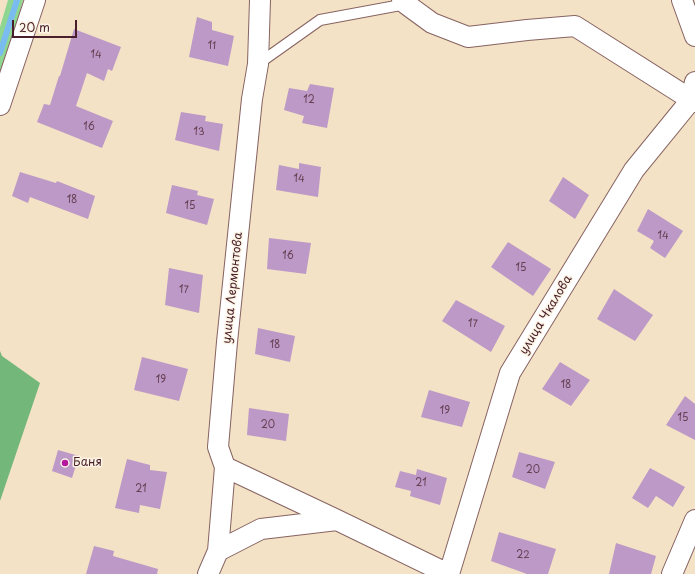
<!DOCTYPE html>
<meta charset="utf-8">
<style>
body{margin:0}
#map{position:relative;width:695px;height:574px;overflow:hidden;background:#f4e2c6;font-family:"Playpen Sans",sans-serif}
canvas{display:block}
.scale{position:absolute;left:12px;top:20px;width:65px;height:18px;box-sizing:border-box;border:2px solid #4a1f2b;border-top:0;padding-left:5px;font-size:12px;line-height:14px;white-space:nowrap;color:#4a1f2b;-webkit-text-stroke:3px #fcf5e5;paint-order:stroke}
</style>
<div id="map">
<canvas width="695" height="574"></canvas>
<div class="scale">20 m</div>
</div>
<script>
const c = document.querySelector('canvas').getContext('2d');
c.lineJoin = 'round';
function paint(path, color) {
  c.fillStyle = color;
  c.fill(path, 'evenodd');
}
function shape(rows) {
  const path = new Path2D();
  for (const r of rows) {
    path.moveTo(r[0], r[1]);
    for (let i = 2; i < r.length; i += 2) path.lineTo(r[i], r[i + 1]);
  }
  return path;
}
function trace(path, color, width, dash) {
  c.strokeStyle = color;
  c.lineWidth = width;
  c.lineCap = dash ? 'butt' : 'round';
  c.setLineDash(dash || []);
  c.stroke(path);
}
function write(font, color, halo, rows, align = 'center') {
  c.font = font + ' "Playpen Sans",sans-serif';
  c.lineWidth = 3;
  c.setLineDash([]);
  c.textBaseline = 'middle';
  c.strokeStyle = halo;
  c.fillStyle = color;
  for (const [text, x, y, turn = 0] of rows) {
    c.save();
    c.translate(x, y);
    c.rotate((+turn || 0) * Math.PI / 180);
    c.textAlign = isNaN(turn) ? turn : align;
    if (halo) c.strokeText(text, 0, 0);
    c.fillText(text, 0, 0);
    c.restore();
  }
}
paint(shape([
 [8,0,23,0,0,83,0,27]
]), '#8fd691');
paint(shape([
 [0,351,2,356,40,383,0,501]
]), '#73b77b');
trace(shape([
 [0,53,17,0]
]), '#7bbcf0', 6);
paint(shape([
 [197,17,212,22,212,30,234,36,228,66,189,57],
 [74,29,121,47,112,71,108,69,104,81,87,73,76,106,113,121,102,148,37,122,44,104,50,105,59,76,60,76],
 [310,84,334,88,327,128,302,123,304,116,284,110,289,88,307,91],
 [181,112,206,116,205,121,223,124,219,151,175,140],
 [299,163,321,167,318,197,276,190,279,165,299,169],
 [20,172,56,183,57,181,95,196,88,219,30,197,28,203,12,196],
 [563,177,589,195,575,219,549,201],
 [172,185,198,191,197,195,214,199,207,225,166,213],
 [648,209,683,231,665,258,650,248,654,241,637,231],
 [269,238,311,243,306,274,267,269],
 [508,242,551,269,533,296,491,267],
 [169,268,203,275,199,313,165,305],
 [614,289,653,315,635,341,597,319],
 [456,300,505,326,491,352,442,321],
 [258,328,295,336,290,362,255,354],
 [142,357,188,369,179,401,134,390],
 [560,362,590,380,571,406,542,389],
 [429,390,470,402,462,427,421,417],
 [685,396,695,404,695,440,666,425],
 [249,408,289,414,286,441,247,435],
 [58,450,79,456,72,478,52,471],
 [519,452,555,462,545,489,512,477],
 [127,459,150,465,150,470,167,472,160,509,140,505,139,513,115,508],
 [650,468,685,487,673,507,656,496,648,508,632,498],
 [417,469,447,478,440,505,410,496,411,491,395,487,400,471,416,475],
 [499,532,556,549,548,574,527,574,491,561],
 [616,543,656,556,651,574,609,574],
 [94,546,114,551,113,556,158,569,157,574,86,574]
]), '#bc99c6');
const lane = shape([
 [258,64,320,20,406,4]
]);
const street = shape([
 [402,0,406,4,432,23,468,37,527,30,575,26,695,102],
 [682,0,695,36],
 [0,105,35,0],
 [225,467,337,520,448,574],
 [218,551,261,529,337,520],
 [208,574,218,551,225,467,218,447,227,342,252,99,258,64,260,0],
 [449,574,510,373,634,170,691,100,695,82],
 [672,574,695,520]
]);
trace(lane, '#866361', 12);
trace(street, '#866361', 22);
trace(lane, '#fff', 10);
trace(street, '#fff', 20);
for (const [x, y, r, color] of [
 [65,463,4,"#b5179e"]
]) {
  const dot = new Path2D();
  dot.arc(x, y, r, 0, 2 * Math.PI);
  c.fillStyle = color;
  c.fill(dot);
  trace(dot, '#fcf5e5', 1.5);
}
write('10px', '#663e52', null, [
 ["11",212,46],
 ["14",96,55],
 ["12",309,100],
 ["16",89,127],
 ["13",199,132],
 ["14",299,179],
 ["18",72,200],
 ["15",190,206],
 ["14",663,236],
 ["16",288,256],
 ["15",521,268],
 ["17",184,290],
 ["17",473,324],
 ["18",275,345],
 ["19",161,380],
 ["18",566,385],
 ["19",445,411],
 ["15",683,418],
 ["20",268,425],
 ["20",533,470],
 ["21",421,483],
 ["21",141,489],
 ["22",523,555]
]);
write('12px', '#4a1f2b', '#fcf5e5', [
 ["улица Лермонтова",233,288,-84],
 ["улица Чкалова",546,315,-59]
]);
write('12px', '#4a1f2b', '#fcf5e5', [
 ["Баня",73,463]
], 'left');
</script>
